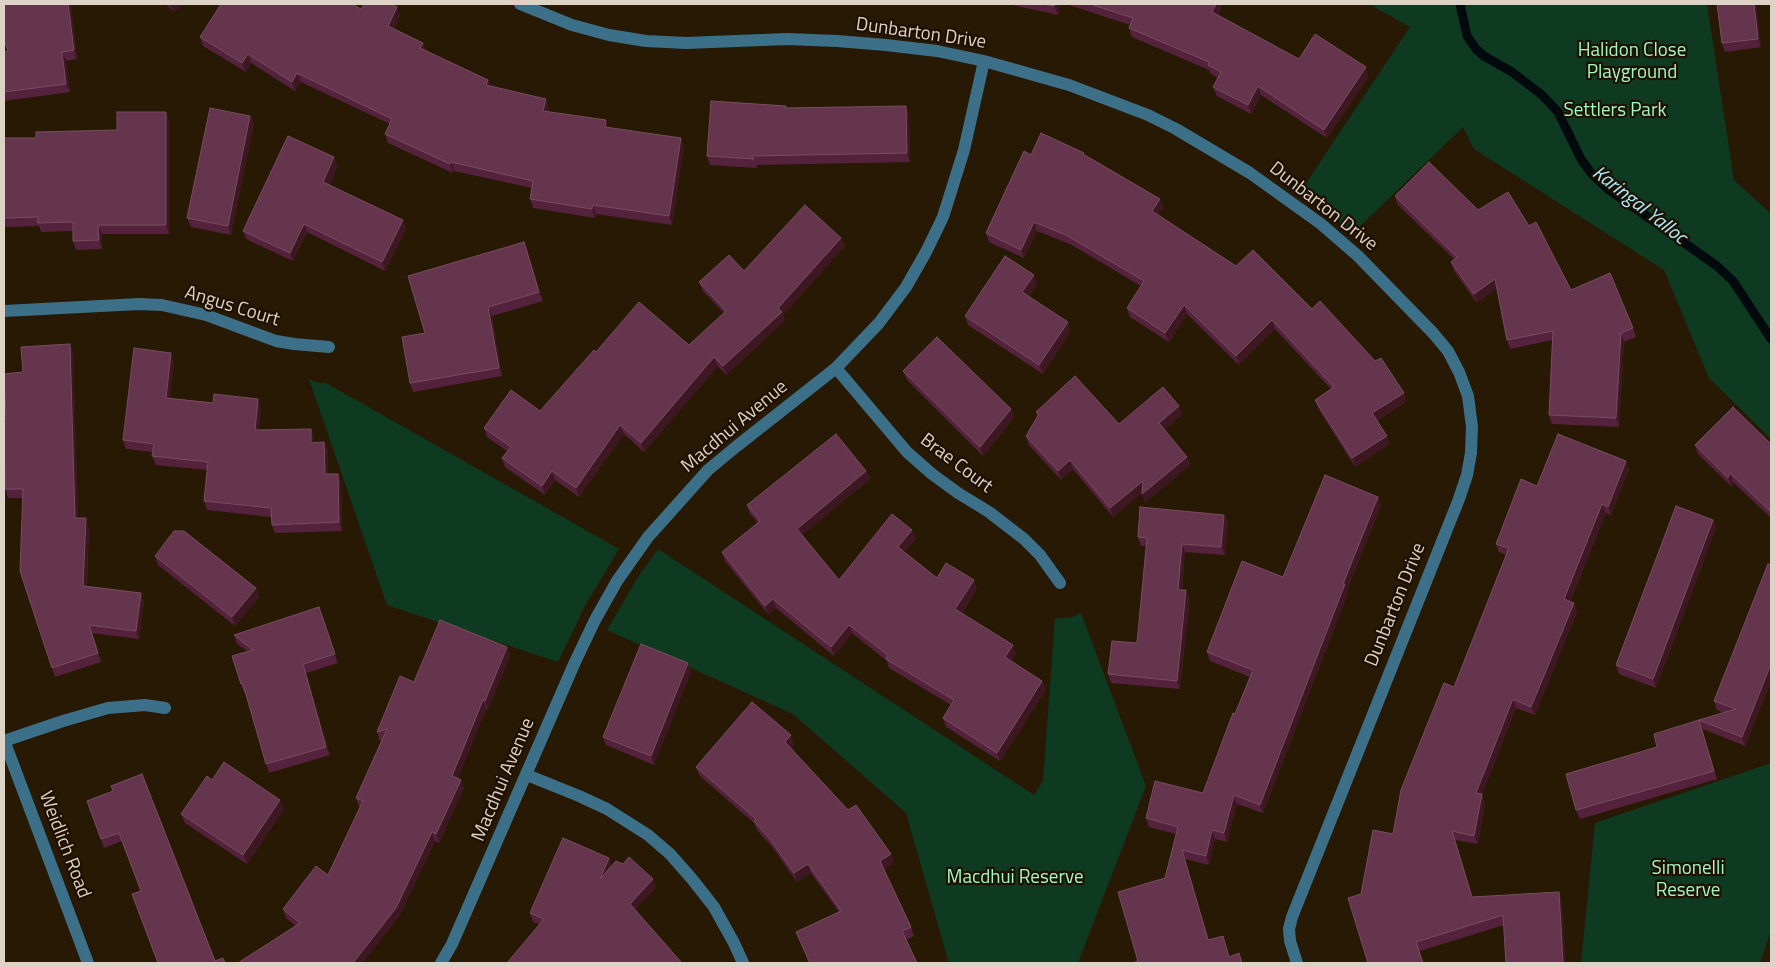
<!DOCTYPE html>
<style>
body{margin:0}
#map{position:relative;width:1775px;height:967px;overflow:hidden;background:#281905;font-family:"Titillium Web",sans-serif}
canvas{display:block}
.frame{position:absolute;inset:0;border:5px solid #ddd2c6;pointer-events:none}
</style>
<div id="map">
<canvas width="1775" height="967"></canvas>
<div class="frame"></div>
</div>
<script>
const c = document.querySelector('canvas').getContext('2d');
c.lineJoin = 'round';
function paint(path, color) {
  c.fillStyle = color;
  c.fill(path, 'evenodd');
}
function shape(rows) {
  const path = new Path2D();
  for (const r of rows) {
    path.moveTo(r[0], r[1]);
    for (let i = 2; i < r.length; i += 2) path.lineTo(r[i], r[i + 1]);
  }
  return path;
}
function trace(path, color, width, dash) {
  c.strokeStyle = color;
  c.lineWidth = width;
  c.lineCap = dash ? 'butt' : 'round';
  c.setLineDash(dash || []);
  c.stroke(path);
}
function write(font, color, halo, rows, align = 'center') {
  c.font = font + ' "Titillium Web",sans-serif';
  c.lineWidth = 4.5;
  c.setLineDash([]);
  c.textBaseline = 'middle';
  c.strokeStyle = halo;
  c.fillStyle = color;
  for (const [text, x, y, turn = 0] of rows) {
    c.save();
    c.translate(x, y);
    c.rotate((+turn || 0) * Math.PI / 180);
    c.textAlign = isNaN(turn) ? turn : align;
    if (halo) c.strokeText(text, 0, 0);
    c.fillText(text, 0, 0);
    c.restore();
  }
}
paint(shape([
 [1369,4,1707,4,1734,180,1771,214,1771,439,1709,378,1664,270,1474,149,1463,127,1353,233,1326,210,1301,191,1410,27],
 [309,379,318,383,326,383,619,549,586,604,558,662,387,605],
 [658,549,1034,795,1043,781,1055,619,1073,617,1081,613,1146,786,1078,963,949,963,906,813,793,714,607,630,640,574],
 [1771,763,1771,930,1760,963,1581,963,1595,823]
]), '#0e3a22');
trace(shape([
 [1460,4,1467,36,1476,49,1484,56,1512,72,1542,95,1558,112,1581,159,1592,174,1608,189,1717,266,1733,281,1771,339]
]), '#020a0d', 9);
trace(shape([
 [520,4,572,25,609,35,646,41,686,43,787,39,837,41,886,45,937,51,984,61,1069,85,1148,115,1176,129,1250,173,1321,224,1358,256,1433,333,1448,351,1459,372,1468,396,1472,427,1471,453,1467,475,1459,499,1292,917,1289,929,1290,941,1297,963],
 [4,311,139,304,162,305,206,315,276,341,294,344,329,347],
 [836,368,907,452,932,474,958,493,989,512,1024,539,1040,555,1060,583],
 [4,740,88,963],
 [4,741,63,721,108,708,145,705,165,708],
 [527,775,579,796,607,809,648,835,670,854,692,879,714,907,734,943,743,963],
 [441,963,452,944,575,662,595,620,617,581,648,537,708,470,737,446,836,368,879,323,906,287,926,252,943,217,964,150,984,61]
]), '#3c7088', 12);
paint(shape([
 [71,4,77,59,66,61,70,92,4,101,4,52,8,51],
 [166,4,183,4,174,12],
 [1008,4,1060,4,1058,15],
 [1066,4,1223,4,1218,15,1299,59,1369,76,1327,138,1261,95,1251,114,1217,96,1213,87,1218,78,1211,74,1209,70,1132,37,1129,28,1130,25],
 [1717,4,1756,4,1761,47,1725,52,1722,43],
 [361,9,400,15,394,29,423,43,426,51,488,80,491,86,549,108,548,111,684,147,672,225,596,214,595,218,533,208,530,199,532,188,454,171,453,173,388,143,385,134,390,124,301,82,295,91,251,63,246,72,203,46,200,37],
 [786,106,787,108,906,106,909,115,910,162,756,165,757,168,710,165,707,156],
 [166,112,169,121,169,234,102,234,102,249,76,250,73,241,73,231,41,232,39,226,4,227,4,138,36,138,117,130],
 [250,116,254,124,231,235,191,227,187,218],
 [1031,155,1085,155,1160,199,1163,208,1158,215,1236,266,1312,309,1407,401,1377,421,1390,444,1355,467,1318,408,1315,400,1331,389,1275,329,1239,365,1187,314,1169,342,1130,317,1127,308,1141,286,1070,244,1037,231,1024,258,989,242,986,233],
 [338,166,329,185,406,229,385,271,307,232,293,261,246,239,243,231],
 [1395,196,1478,210,1529,226,1571,290,1633,328,1636,337,1624,342,1619,427,1552,424,1549,415,1552,340,1510,349,1507,340,1497,288,1477,303,1454,271,1451,262,1454,259,1398,205],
 [841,238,845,246,783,315,785,321,726,375,718,366,644,452,624,434,579,497,555,480,545,495,505,467,502,458,507,451,487,437,484,428,540,411,596,352,689,345,724,313,703,291,699,282,744,271],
 [524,242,543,301,492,316,502,376,413,392,410,383,425,333],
 [1037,284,1029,296,1071,331,1043,374,968,325,965,316],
 [70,344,73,353,78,518,89,527,87,586,141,593,144,602,139,639,92,633,101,662,55,677,52,668,23,498,8,498,5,489,23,372],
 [174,362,170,398,261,408,259,430,311,429,314,437,314,442,324,442,328,451,328,474,338,474,341,483,342,531,275,533,272,525,271,517,207,510,204,501,207,470,156,465,152,456,153,452,126,449,123,440],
 [903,371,1011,409,1014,418,983,456,907,380],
 [1036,412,1119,424,1182,415,1164,430,1187,457,1190,465,1145,503,1142,493,1113,517,1073,469,1061,480,1029,445,1026,436,1037,417],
 [1771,444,1771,518,1733,482,1732,487,1698,454,1695,445],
 [1626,461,1629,470,1611,515,1606,513,1570,602,1574,603,1577,612,1535,715,1516,708,1482,795,1485,803,1478,844,1455,840,1472,897,1562,901,1504,925,1420,951,1361,894,1393,834,1454,687,1506,555,1499,552,1496,544,1537,486],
 [866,471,870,479,802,535,839,580,916,539,904,552,937,578,977,589,962,613,1016,654,1011,661,1042,681,1046,690,1000,761,946,727,943,718,951,705,889,668,887,661,852,633,834,656,776,608,768,614,725,561,722,552,758,523,750,514,747,505],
 [1378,497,1381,506,1347,590,1348,593,1263,813,1237,804,1227,842,1215,839,1209,865,1185,859,1209,940,1223,936,1229,956,1243,963,1138,961,1165,878,1176,834,1149,827,1146,818,1203,793,1250,677,1210,661,1207,652,1283,577],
 [1224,515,1228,523,1225,555,1185,552,1182,590,1190,599,1180,689,1111,683,1108,674,1137,643,1146,546,1141,546,1138,537],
 [1713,520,1716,528,1656,688,1619,674,1616,665],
 [155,556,256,588,259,597,235,626,158,565],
 [1771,565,1771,681,1745,746,1703,729,1699,720,1724,713,1717,710,1714,701],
 [322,616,338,663,306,673,330,755,269,773,246,693,244,693,241,684,247,651,237,644,234,635],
 [507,647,510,656,488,710,486,709,458,778,461,780,464,788,439,843,435,841,399,917,296,926,286,918,283,909,328,875,360,807,359,807,356,798,382,740,380,741,377,732,414,682],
 [691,672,654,765,606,745,603,737],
 [1699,720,1717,779,1580,819,1576,810,1657,747],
 [794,744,791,748,848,810,891,854,894,863,884,870,911,927,914,936,906,940,917,963,809,963,796,932,839,912,811,873,797,882,773,848,757,830,754,823,700,776,696,767],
 [212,780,284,809,247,864,185,823,181,814],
 [113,791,215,961,225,963,158,963,141,891,122,841,104,848,87,801],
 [612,866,653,879,656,887,635,910,539,924,533,922,530,913]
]), '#55223d');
paint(shape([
 [68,4,71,4,77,59,74,50],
 [170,4,183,4,174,12],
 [1055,4,1060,4,1058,15,1054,6],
 [1216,4,1223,4,1215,20,1212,12],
 [1754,4,1756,4,1761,47,1758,39],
 [397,7,400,15,391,35,388,26],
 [423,43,426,52,420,48],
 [62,52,66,61,70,92,66,84],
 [248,54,251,63,246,72,242,63],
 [1366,67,1369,76,1327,138,1324,130],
 [297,73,301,82,295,91,292,82],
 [488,80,492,88,486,85],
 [1258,86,1261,95,1251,114,1248,105],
 [546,99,549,108,546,120,543,111],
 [906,106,909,115,910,162,907,153],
 [166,112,169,121,169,234,166,225],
 [250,116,254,124,231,235,228,226],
 [606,120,609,129,605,127],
 [681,138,684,147,672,225,669,216],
 [334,157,338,166,326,191,323,182],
 [451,162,454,171,453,173,450,164],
 [1160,199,1163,208,1156,220,1152,211],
 [593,205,596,214,595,218,592,209],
 [403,220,406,229,385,271,382,262],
 [1034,222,1037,231,1024,258,1021,250],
 [304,224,307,232,293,261,290,253],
 [98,225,102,234,102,249,99,240],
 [841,238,845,246,783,315,785,321,726,375,723,366,778,308],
 [524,242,528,251,543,301,539,292],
 [1034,275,1037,284,1025,301,1022,292],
 [1495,279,1498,287,1477,303,1474,294],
 [1184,305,1187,314,1169,342,1165,333],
 [488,307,492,316,502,376,499,368],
 [1272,320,1275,329,1239,365,1236,356],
 [1068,322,1071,331,1043,374,1039,365],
 [1621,333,1624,342,1619,427,1616,418],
 [70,344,73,353,78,527,75,518],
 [171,353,174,362,169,406,166,398],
 [714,357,718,366,644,452,641,443],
 [1404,393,1407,401,1375,422,1372,413],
 [258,399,261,408,258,439,255,430],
 [1179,406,1182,415,1162,432,1159,423],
 [1011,409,1014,418,983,456,980,447],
 [620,425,624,434,579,497,576,488],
 [311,429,314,437,314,451,311,443],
 [1387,436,1390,444,1355,467,1352,458],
 [324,442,328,451,328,483,325,474],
 [1187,457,1190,465,1145,503,1142,494],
 [1070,460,1073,469,1061,480,1058,471],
 [1626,461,1629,470,1611,515,1608,507],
 [552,471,555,480,545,495,542,486],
 [866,471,870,479,800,537,797,529],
 [1730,473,1733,482,1732,487,1728,478],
 [338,474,341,483,342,531,339,522],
 [1143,481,1146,490,1113,517,1110,508],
 [1378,497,1381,506,1347,590,1348,593,1263,813,1260,805,1343,584],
 [1602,504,1606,513,1567,608,1564,599],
 [1224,515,1228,523,1225,555,1221,547],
 [86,518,89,527,86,595,83,586],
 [1713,520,1716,528,1656,688,1653,679],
 [912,530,916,539,901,556,898,547],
 [1182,544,1185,552,1181,598,1178,590],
 [974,580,977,589,958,618,955,609],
 [256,588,259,597,235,626,232,617],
 [1186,590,1190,599,1180,689,1177,681],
 [141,593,144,602,139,639,136,631],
 [773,599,776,608,768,614,765,606],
 [1574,603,1577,612,1535,715,1531,707],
 [849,625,852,633,834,656,831,647],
 [1013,645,1016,654,1008,666,1005,657],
 [507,647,510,656,488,710,485,701],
 [688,663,691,672,654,765,651,756],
 [303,664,306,673,330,755,326,747],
 [1771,664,1771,681,1745,746,1742,737],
 [1042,681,1046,690,1000,761,997,753],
 [1513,699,1516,708,1482,795,1485,803,1478,844,1474,836,1476,793],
 [483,700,486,709,455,785,452,776],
 [1699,720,1702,729,1717,779,1714,771],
 [791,735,794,744,789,750,785,742],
 [461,780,464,788,439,843,436,834],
 [1234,795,1237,804,1227,842,1224,833],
 [280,800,284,809,247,864,243,855],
 [1212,830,1215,839,1209,865,1206,856],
 [1452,831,1455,840,1475,906,1472,897],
 [432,832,435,841,399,917,363,963,353,963],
 [1182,850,1185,859,1211,949,1208,940],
 [891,854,894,863,884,870,880,861],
 [609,858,612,867,600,879],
 [808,864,811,873,797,882,794,873],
 [653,879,656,887,633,912,630,904],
 [1559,892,1562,901,1566,963,1563,963]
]), '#3d1721');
const building = shape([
 [4,4,68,4,74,50,62,52,66,84,4,92,4,52,8,51,4,40,4,4],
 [221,4,352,4,361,9,364,4,391,4,397,7,388,26,423,43,420,48,488,80,486,85,546,99,543,111,606,120,605,127,681,138,669,216,593,205,592,209,530,199,533,181,451,162,450,164,385,134,392,119,297,73,292,82,248,54,242,63,200,37,221,4],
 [1043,4,1055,4,1054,6,1043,4],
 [1090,4,1216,4,1212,12,1299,59,1315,34,1366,67,1324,130,1258,86,1248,105,1213,87,1221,72,1208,65,1209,62,1129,28,1133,18,1090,4],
 [1717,4,1754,4,1758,39,1722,43,1717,4],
 [711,101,786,106,785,108,906,106,907,153,751,156,754,159,707,156,711,101],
 [210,108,250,116,228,226,187,218,210,108],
 [117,112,166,112,166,225,98,225,99,240,73,241,73,222,38,223,38,217,4,218,4,138,36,138,36,132,117,130,117,112],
 [1041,133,1084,153,1083,154,1160,199,1152,211,1236,266,1253,250,1312,309,1320,301,1375,361,1381,358,1404,393,1372,413,1387,436,1352,458,1315,400,1334,387,1272,320,1236,356,1184,305,1165,333,1127,308,1144,281,1066,235,1034,222,1021,250,986,233,1024,151,1031,155,1041,133],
 [288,136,334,157,323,182,403,220,382,262,304,224,290,253,243,231,288,136],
 [1429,162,1478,210,1508,192,1529,226,1536,222,1571,290,1610,273,1633,328,1621,333,1616,418,1549,415,1553,331,1507,340,1495,279,1474,294,1451,262,1457,257,1395,196,1429,162],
 [805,205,841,238,778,308,782,312,723,366,714,357,641,443,620,425,576,488,552,471,542,486,502,458,511,447,484,428,511,390,540,411,594,350,596,352,639,302,689,345,726,311,699,282,729,255,744,271,805,205],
 [524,242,539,292,488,307,499,368,410,383,402,337,425,333,408,276,524,242],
 [1005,256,1034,275,1022,292,1068,322,1039,365,965,316,1005,256],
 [937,337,1011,409,980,447,903,371,937,337],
 [70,344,75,518,86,518,83,586,141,593,136,631,89,625,98,653,52,668,20,571,23,489,5,489,4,419,6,419,4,374,23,372,21,347,70,344],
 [134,348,171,353,166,398,213,403,214,394,258,399,255,430,311,429,311,443,324,442,325,474,338,474,339,522,272,525,271,508,204,501,208,462,152,456,154,444,123,440,134,348],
 [1075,376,1119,424,1163,387,1179,406,1159,423,1187,457,1142,494,1143,481,1110,508,1070,460,1058,471,1026,436,1039,414,1036,412,1075,376],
 [1733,407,1771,444,1771,512,1730,473,1728,478,1695,445,1733,407],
 [836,434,866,471,797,529,839,580,892,514,912,530,898,547,937,578,946,563,974,580,955,609,1013,645,1005,657,1042,681,997,753,943,718,954,700,886,659,888,655,849,625,831,647,773,599,765,606,722,552,760,521,747,505,836,434],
 [1558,434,1626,461,1608,507,1602,504,1564,599,1574,603,1531,707,1513,699,1476,793,1482,794,1474,836,1452,831,1472,897,1559,892,1563,963,1506,963,1503,915,1416,942,1423,963,1368,963,1348,898,1361,894,1373,830,1393,834,1401,790,1444,683,1454,687,1509,548,1496,544,1521,479,1537,486,1558,434],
 [1325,475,1378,497,1343,584,1345,584,1323,641,1260,805,1234,795,1224,833,1212,830,1206,856,1182,850,1208,940,1223,936,1229,957,1239,953,1242,963,1132,963,1138,961,1118,892,1165,878,1178,827,1146,818,1155,781,1203,793,1233,713,1235,714,1253,670,1207,652,1242,561,1283,577,1325,475],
 [1676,506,1713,520,1653,679,1616,665,1676,506],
 [1140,507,1224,515,1221,547,1182,544,1178,590,1186,590,1177,681,1108,674,1112,641,1137,643,1147,538,1138,537,1140,507],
 [174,531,184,531,256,588,232,617,155,556,174,531],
 [1768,564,1771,565,1771,664,1742,737,1699,720,1736,709,1714,701,1768,564],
 [319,607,335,654,303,664,326,747,266,764,243,684,241,684,232,656,253,650,234,635,319,607],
 [440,620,507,647,485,701,483,700,452,776,461,780,436,834,432,832,396,908,353,963,238,963,300,923,283,909,316,866,328,875,363,801,356,798,387,729,377,732,400,676,414,682,440,620],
 [641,644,688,663,651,756,603,737,641,644],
 [752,702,791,735,785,742,848,810,856,805,891,854,880,861,911,927,902,931,917,963,810,963,796,932,841,911,808,864,794,873,770,839,754,821,756,819,696,767,752,702],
 [1699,720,1714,771,1576,810,1566,774,1657,747,1654,734,1699,720],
 [224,762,280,800,243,855,181,814,207,776,212,780,224,762],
 [142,774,215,961,223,958,225,963,158,963,132,894,141,891,119,833,101,839,87,801,113,791,111,786,142,774],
 [563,838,609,858,600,879,616,861,623,864,629,857,653,879,630,904,682,963,507,963,544,919,530,913,563,838]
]);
paint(building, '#64354c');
trace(building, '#774e5f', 1);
write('19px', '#ddd2c6', '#1f1000', [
 ["Dunbarton Drive",921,34,8],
 ["Dunbarton Drive",1323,207,38],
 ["Angus Court",232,307,17],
 ["Macdhui Avenue",735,427,-40],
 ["Brae Court",956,464,37],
 ["Dunbarton Drive",1396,605,-68],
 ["Macdhui Avenue",504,780,-67],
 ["Weidlich Road",64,845,69]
]);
write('19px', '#9ef9bf', '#1f1000', [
 ["Halidon Close",1632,51],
 ["Playground",1632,73],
 ["Settlers Park",1615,111],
 ["Simonelli",1688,869],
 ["Reserve",1688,891],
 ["Macdhui Reserve",1015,878]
]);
write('italic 20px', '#a8edfc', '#1f1000', [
 ["Karingal Yalloc",1639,206,38]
]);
</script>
